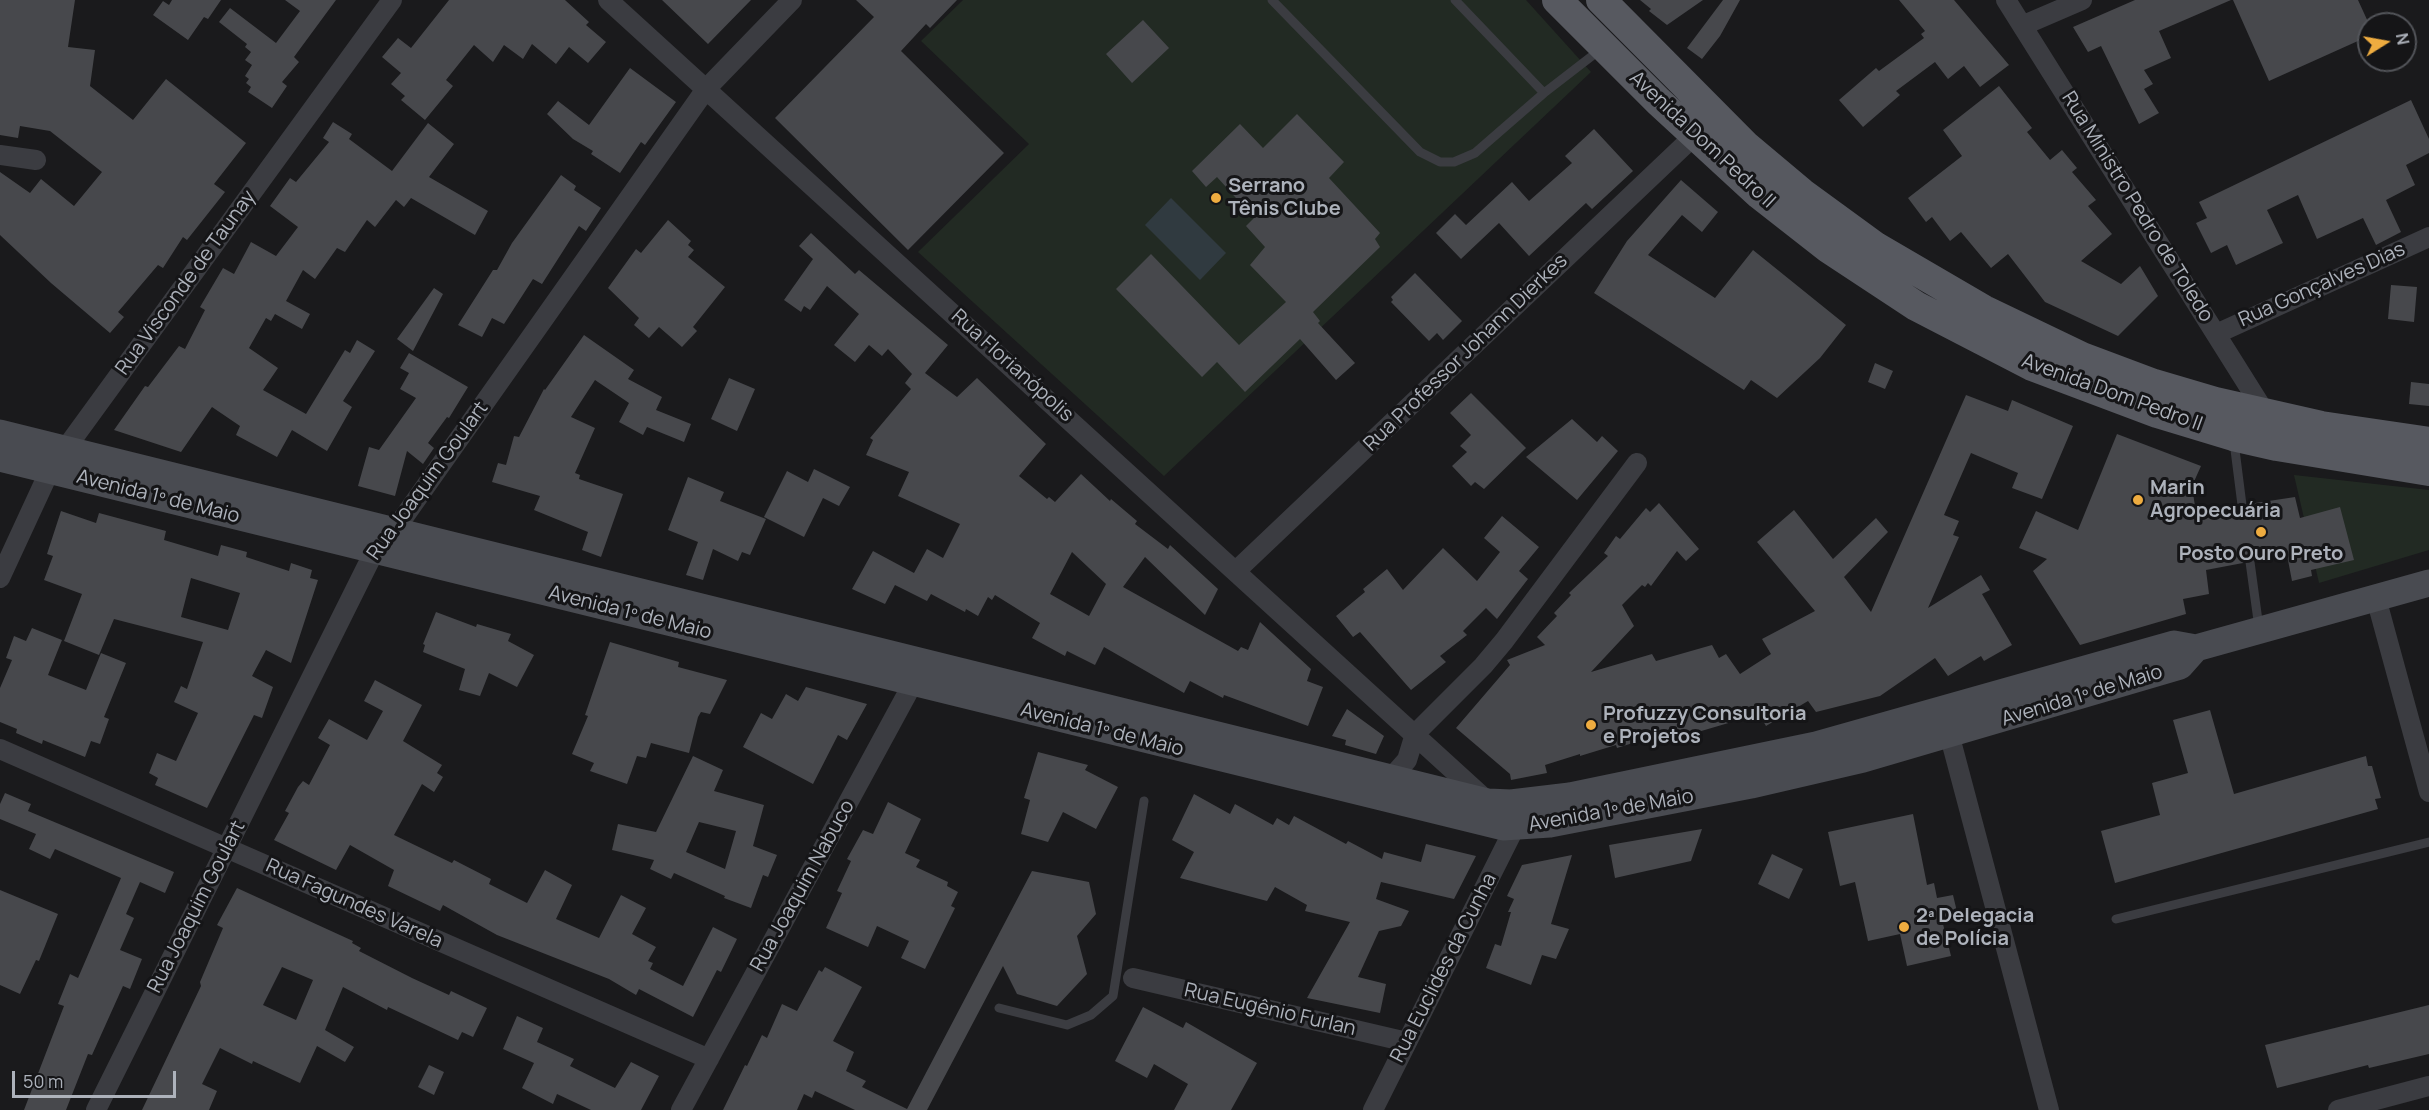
<!DOCTYPE html>
<meta charset="utf-8">
<style>
body{margin:0}
#map{position:relative;width:2429px;height:1110px;overflow:hidden;background:#1a1a1c;font-family:Manrope,sans-serif}
canvas{display:block}
.north{position:absolute;left:2357px;top:12px;width:60px;height:60px;box-sizing:border-box;background:#151517;border:2px solid #525459;border-radius:50%;rotate:79deg;font-size:16px;font-weight:700;line-height:24px;text-align:center;color:#adb2bb}
.north::after{content:'';display:block;margin:auto;width:21px;height:27px;background:#eeac40;clip-path:polygon(50% 0,100% 100%,50% 72%,0 100%)}
.scale{position:absolute;left:12px;top:1071px;width:164px;height:27px;box-sizing:border-box;border:3px solid #adb2bb;border-top:0;padding-left:8px;font-size:18px;line-height:21px;white-space:nowrap;color:#adb2bb;-webkit-text-stroke:4px #151517;paint-order:stroke}
</style>
<div id="map">
<canvas width="2429" height="1110"></canvas>
<div class="north">N</div>
<div class="scale">50 m</div>
</div>
<script>
const c = document.querySelector('canvas').getContext('2d');
c.lineJoin = 'round';
function paint(path, color) {
  c.fillStyle = color;
  c.fill(path, 'evenodd');
}
function shape(rows) {
  const path = new Path2D();
  for (const r of rows) {
    path.moveTo(r[0], r[1]);
    for (let i = 2; i < r.length; i += 2) path.lineTo(r[i], r[i + 1]);
  }
  return path;
}
function trace(path, color, width, dash) {
  c.strokeStyle = color;
  c.lineWidth = width;
  c.lineCap = dash ? 'butt' : 'round';
  c.setLineDash(dash || []);
  c.stroke(path);
}
function write(font, color, halo, rows, align = 'center') {
  c.font = font + ' Manrope,sans-serif';
  c.lineWidth = 6;
  c.setLineDash([]);
  c.textBaseline = 'middle';
  c.strokeStyle = halo;
  c.fillStyle = color;
  for (const [text, x, y, turn = 0] of rows) {
    c.save();
    c.translate(x, y);
    c.rotate((+turn || 0) * Math.PI / 180);
    c.textAlign = isNaN(turn) ? turn : align;
    if (halo) c.strokeText(text, 0, 0);
    c.fillText(text, 0, 0);
    c.restore();
  }
}
paint(shape([
 [963,0,1526,0,1591,72,1164,476,918,252,1029,144,921,41],
 [2294,475,2429,490,2429,550,2319,583]
]), '#222a23');
paint(shape([
 [1171,198,1226,253,1200,280,1145,225]
]), '#303a40');
paint(shape([
 [0,0,75,0,68,47,95,50,90,86,133,120,166,79,246,143,214,184,225,192,187,240,183,237,163,268,158,265,118,312,124,317,110,333,51,283,0,235,0,172,30,193,41,179,74,206,102,172,50,131,20,126,18,138,0,135],
 [172,0,221,0,208,19,204,17,188,40,153,15,163,1,169,5],
 [285,0,336,0,294,57,299,62,282,82,287,86,272,108,248,92,251,87,246,83,249,79,245,76,252,65,245,60,251,52,245,47,247,44,219,22,230,8,276,43,300,11],
 [449,0,565,0,589,22,586,25,606,42,588,63,569,47,556,64,532,44,523,59,504,45,493,62,474,45,446,80,453,86,425,120,401,100,405,96,391,84,401,73,382,57,398,38,411,48],
 [662,0,751,0,708,44],
 [856,0,957,0,930,28,926,24,901,51,1004,153,908,250,775,118,874,17],
 [1640,0,1703,0,1667,25,1649,11,1651,9],
 [1723,0,1740,0,1720,36,1702,59,1687,48],
 [1899,0,1954,0,2009,65,1980,87,1964,66,1948,79,1935,62,1896,91,1900,95,1863,127,1839,100,1876,68,1879,71,1924,38,1921,34,1925,31],
 [2135,0,2231,0,2159,31,2171,58,2144,70,2153,84,2144,89,2159,113,2139,124,2101,46,2088,52,2073,27],
 [2233,0,2358,0,2369,24,2369,36,2269,81],
 [1143,20,1169,48,1132,83,1106,54],
 [630,68,676,102,645,145,641,142,620,173,591,154,593,151,573,139,547,114,558,101,589,125],
 [1999,86,2032,128,2027,132,2050,160,2062,150,2077,168,2072,172,2096,200,2088,206,2112,234,2081,261,2121,284,2140,266,2158,296,2118,336,2045,302,2008,254,1991,268,1961,232,1950,241,1932,217,1926,222,1908,198,1962,156,1943,130],
 [2411,100,2429,139,2429,153,2406,165,2415,185,2386,200,2401,232,2376,245,2363,218,2317,239,2298,195,2267,210,2283,243,2236,265,2227,245,2211,253,2196,223,2207,218,2199,202],
 [1297,114,1344,162,1329,178,1380,233,1375,239,1380,247,1313,312,1320,321,1318,323,1355,363,1336,380,1300,339,1245,392,1217,362,1202,377,1116,289,1151,254,1239,345,1286,302,1250,265,1265,247,1246,226,1254,218,1217,177,1206,187,1192,171,1240,124,1263,148],
 [333,122,352,134,349,139,392,171,428,123,454,144,429,177,488,211,475,235,411,198,404,207,396,200,375,227,367,220,345,252,337,248,315,279,303,270,286,301,310,314,302,329,275,314,271,321,266,318,249,348,278,368,263,390,306,414,345,350,350,353,357,340,375,351,343,401,352,407,327,451,292,430,277,457,236,435,240,426,212,407,181,452,114,430,145,386,148,387,179,346,185,349,205,310,200,307,223,268,234,274,251,242,276,256,298,227,270,206,290,178,296,182,329,142,323,138],
 [1594,129,1633,171,1592,209,1586,203,1529,256,1499,223,1461,259,1436,233,1455,214,1466,225,1512,182,1529,201,1572,163,1565,156],
 [561,175,576,186,574,190,601,208,586,231,579,226,542,284,533,279,504,324,492,318,482,337,458,325,493,270,497,270,512,243],
 [1681,180,1718,212,1702,232,1682,215,1648,255,1715,298,1753,250,1846,325,1820,358,1777,398,1751,380,1744,390,1594,293,1627,241],
 [668,220,691,241,688,245,694,250,688,257,725,287,693,327,697,331,682,347,659,327,649,338,634,325,639,318,608,288,636,249,641,253],
 [811,233,855,274,859,270,948,345,925,373,957,397,977,378,1046,444,1019,476,1047,499,1049,497,1055,502,1081,474,1110,501,1111,499,1137,521,1135,524,1168,549,1170,545,1218,589,1205,615,1145,557,1123,587,1238,651,1241,647,1248,650,1260,622,1311,669,1307,681,1323,687,1308,726,1224,695,1223,698,1190,681,1184,693,1104,647,1095,665,1067,651,1065,656,1032,638,1040,623,995,595,992,600,988,597,978,616,966,609,965,612,931,594,927,601,895,585,885,604,852,589,873,551,914,573,927,549,943,558,960,524,898,496,909,472,866,455,873,440,870,438,911,389,905,383,912,374,888,349,882,356,869,345,855,362,834,345,859,314,827,286,810,310,804,306,801,312,784,300,813,259,799,246],
 [1072,552,1106,584,1089,616,1050,594],
 [1415,273,1462,321,1443,340,1437,333,1429,341,1391,302,1393,300,1391,297],
 [2391,285,2417,287,2414,322,2388,319],
 [434,288,443,294,413,351,397,339],
 [584,335,634,370,628,379,662,397,656,410,691,424,684,442,647,427,643,435,619,422,629,403,595,380,571,417,595,428,575,473,580,475,579,479,623,494,601,557,582,550,588,532,534,510,540,496,492,482,498,463,506,465,514,436,519,437,544,389,545,390],
 [409,353,468,387,449,418,447,417,428,443,434,448,423,464,407,451,395,496,358,486,369,447,379,450,416,398,400,389,409,373,400,368],
 [1875,363,1893,371,1885,389,1868,382],
 [729,378,755,389,737,431,711,419],
 [2411,382,2429,384,2429,406,2409,404],
 [1471,393,1526,448,1484,489,1475,482,1471,486,1452,466,1467,452,1460,446,1471,435,1450,413],
 [1966,395,2008,411,2012,400,2073,426,2042,499,2012,488,2018,473,1971,453,1944,515,1959,521,1953,535,1959,537,1928,608,1981,575,1990,590,1982,594,2012,645,1984,661,1981,656,1948,676,1935,658,1880,696,1816,712,1808,701,1766,726,1759,714,1664,742,1661,734,1617,748,1616,745,1580,756,1580,754,1545,765,1547,773,1511,780,1510,774,1456,728,1510,665,1507,660,1545,645,1537,637,1557,616,1554,613,1571,595,1569,593,1608,556,1604,553,1616,536,1620,539,1646,508,1650,512,1659,503,1699,549,1686,561,1677,551,1651,586,1648,583,1645,587,1642,585,1622,605,1634,626,1591,672,1652,654,1656,661,1712,645,1719,658,1726,654,1740,674,1771,654,1762,639,1815,611,1757,542,1794,510,1833,559,1876,518,1888,532,1844,577,1871,612],
 [1572,419,1597,442,1602,436,1618,451,1577,500,1526,457],
 [2117,434,2201,466,2192,486,2196,513,2235,506,2243,512,2249,504,2295,497,2300,518,2340,507,2354,560,2311,570,2312,576,2292,581,2287,555,2257,560,2249,555,2243,563,2206,570,2209,594,2183,599,2186,614,2080,645,2033,571,2047,559,2019,548,2036,511,2078,530],
 [814,469,850,487,839,506,823,498,804,537,764,517,787,471,808,482],
 [688,477,724,492,720,501,766,519,750,555,742,552,738,561,713,549,703,580,686,575,698,542,668,530],
 [61,511,96,523,99,513,166,531,164,540,218,556,221,545,247,552,246,557,289,571,291,563,312,570,310,578,318,580,291,663,266,650,252,676,273,687,262,718,254,715,207,808,155,785,158,778,149,773,157,753,176,761,198,713,174,702,181,686,187,689,203,642,114,619,99,655,64,641,82,594,44,580,53,556,47,554],
 [191,578,240,593,228,630,181,617],
 [1502,516,1539,547,1519,571,1528,579,1497,619,1486,608,1463,631,1467,635,1440,656,1446,662,1411,690,1360,632,1353,637,1336,616,1365,592,1363,589,1387,569,1403,590,1443,548,1477,581,1500,552,1484,538],
 [436,612,476,627,477,624,511,634,508,641,534,655,517,687,489,673,480,696,459,690,465,669,423,652,425,645,423,644],
 [32,628,62,640,48,675,86,690,101,653,126,663,104,717,109,719,100,744,91,741,85,757,43,740,42,744,16,733,17,729,0,722,0,688,12,660,6,658,14,636,26,641],
 [610,642,679,662,678,667,727,680,710,714,701,712,698,717,689,753,651,743,646,758,637,756,627,784,590,771,594,763,572,754,588,716,585,715],
 [375,680,422,705,403,741,442,765,437,773,443,777,434,792,422,784,394,835,452,863,454,860,491,879,489,884,527,903,545,870,572,885,556,919,599,938,621,895,646,908,632,934,656,947,648,961,653,963,650,969,683,986,713,927,737,939,721,972,717,970,693,1017,639,989,636,995,609,979,497,935,443,905,440,911,388,886,394,870,350,845,336,870,274,840,289,813,285,811,298,787,303,781,309,785,330,745,318,738,329,719,367,740,383,711,364,701],
 [806,687,867,704,847,740,838,735,813,784,743,747,761,713,772,719,786,694,798,701],
 [1347,709,1384,736,1376,754,1345,745,1346,740,1332,736],
 [2210,710,2234,794,2366,756,2368,766,2372,766,2381,798,2375,799,2378,809,2115,883,2101,831,2160,815,2152,783,2188,773,2173,720],
 [1038,752,1088,765,1085,770,1118,787,1096,829,1063,812,1048,842,1021,834,1030,800,1024,798],
 [693,756,723,770,714,791,764,805,753,846,777,855,768,877,763,875,751,908,724,898,725,896,674,873,671,879,650,869,654,860,612,850,618,824,656,832],
 [699,822,736,831,725,869,686,852],
 [5,793,31,804,28,811,174,872,165,893,140,882,126,914,134,918,120,950,142,959,130,989,123,986,92,1055,88,1054,66,1110,24,1110,64,1006,58,1004,70,974,78,978,121,878,55,849,50,859,29,849,36,834,0,819,0,804],
 [1194,794,1230,814,1235,804,1273,825,1277,818,1289,825,1294,816,1346,844,1348,841,1382,859,1384,852,1421,862,1426,844,1476,856,1454,899,1381,882,1376,899,1409,911,1401,926,1379,931,1358,977,1386,984,1380,1013,1307,998,1350,922,1305,911,1307,905,1275,887,1267,901,1180,878,1194,852,1172,840],
 [888,802,921,819,905,853,920,860,916,867,948,882,947,886,958,892,951,906,955,908,925,969,901,958,909,941,877,926,868,947,826,928,842,893,837,891,851,861,847,859,863,830,873,834],
 [1913,814,1927,885,1934,883,1937,898,1953,895,1958,916,1942,920,1951,956,1907,966,1900,934,1868,941,1855,882,1840,886,1828,832],
 [1702,829,1691,861,1615,878,1609,845],
 [1772,854,1803,869,1789,899,1758,884],
 [1572,855,1551,924,1569,929,1556,959,1542,955,1531,985,1486,968,1495,944,1501,946,1511,912,1508,912,1514,899,1507,896,1522,865],
 [1032,871,1089,882,1096,914,1077,936,1087,974,1057,1006,1017,994,1003,966,927,1110,855,1110,815,1091,812,1098,804,1094,797,1110,723,1110,745,1065,747,1066,762,1035,767,1038,782,1004,797,1011,819,970,822,972,825,967,862,987,833,1041,854,1052,846,1071,866,1081,862,1087,907,1109],
 [237,888,353,941,352,943,361,948,359,951,412,978,449,995,451,991,487,1008,473,1037,462,1032,458,1040,388,1007,387,1010,343,987,325,1030,354,1047,345,1062,317,1046,300,1083,253,1061,252,1064,220,1048,202,1084,217,1091,209,1110,142,1110,201,986,200,982,223,928,217,925],
 [282,967,313,980,296,1020,263,1005],
 [0,890,58,914,39,961,36,960,20,994,0,985],
 [2429,1005,2429,1054,2369,1068,2368,1065,2277,1088,2265,1045],
 [1143,1007,1183,1028,1186,1022,1257,1063,1231,1110,1174,1110,1188,1084,1154,1064,1147,1078,1115,1061],
 [517,1016,543,1028,537,1042,574,1059,570,1066,615,1088,631,1062,659,1076,641,1110,591,1110,557,1094,553,1104,522,1088,534,1063,503,1049],
 [429,1065,444,1072,434,1095,418,1087]
]), '#47484c');
trace(shape([
 [1272,0,1420,152,1440,162,1454,162,1475,153,1544,93,1601,49],
 [1455,0,1544,93],
 [2234,442,2242,505],
 [2250,562,2259,628],
 [2116,919,2429,842],
 [999,1008,1067,1025,1091,1015,1113,996,1144,801]
]), '#3b3c41', 9);
trace(shape([
 [608,0,1486,800],
 [2006,0,2266,414],
 [2024,25,2082,0],
 [0,155,36,160],
 [2216,334,2429,237],
 [1237,570,1694,136],
 [0,578,50,470,392,0],
 [2376,598,2429,792],
 [1946,722,2049,1110],
 [1415,734,1483,666,1504,641,1637,463],
 [0,749,709,1059],
 [1391,778,1407,760,1415,734],
 [1133,978,1407,1042],
 [96,1110,375,550,394,531,706,89,792,0],
 [681,1110,919,672],
 [1373,1110,1515,827],
 [2338,1110,2429,1086]
]), '#3b3c41', 20);
trace(shape([
 [0,433,1488,802,1511,803,1570,796,1816,745,2174,644,2196,648,2429,583],
 [0,458,1503,827,1550,824,1751,785,1863,759,2180,666,2196,648]
]), '#494b51', 27);
trace(shape([
 [1557,0,1658,101,1759,194,1828,248,1916,306,2032,366,2157,413,2233,436,2277,446,2429,471],
 [1601,0,1746,146,1802,193,1876,247,1984,310,2082,357,2154,384,2215,402,2321,426,2429,442]
]), '#575960', 30);
for (const [x, y, r, color] of [
 [1216,198,6,"#eeac40"],
 [2138,500,6,"#eeac40"],
 [2261,532,6,"#eeac40"],
 [1591,725,6,"#eeac40"],
 [1904,927,6,"#eeac40"]
]) {
  const dot = new Path2D();
  dot.arc(x, y, r, 0, 2 * Math.PI);
  c.fillStyle = color;
  c.fill(dot);
  trace(dot, '#151517', 2);
}
write('20px', '#adb2bb', '#151517', [
 ["Avenida Dom Pedro II",1702,140,43],
 ["Rua Ministro Pedro de Toledo",2137,207,58],
 ["Rua Visconde de Taunay",186,283,-54],
 ["Rua Gonçalves Dias",2322,285,-24],
 ["Rua Professor Johann Dierkes",1466,353,-44],
 ["Rua Florianópolis",1012,366,42],
 ["Avenida Dom Pedro II",2112,393,20],
 ["Rua Joaquim Goulart",428,481,-54],
 ["Avenida 1º de Maio",158,497,14],
 ["Avenida 1º de Maio",630,613,14],
 ["Avenida 1º de Maio",2082,696,-17],
 ["Avenida 1º de Maio",1102,730,14],
 ["Avenida 1º de Maio",1611,811,-10],
 ["Rua Joaquim Nabuco",803,886,-61],
 ["Rua Fagundes Varela",354,904,24],
 ["Rua Joaquim Goulart",197,907,-63],
 ["Rua Euclides da Cunha",1444,968,-63],
 ["Rua Eugênio Furlan",1270,1010,13]
]);
write('bold 20px', '#adb2bb', '#151517', [
 ["Serrano",1228,186],
 ["Tênis Clube",1228,209],
 ["Marin",2150,488],
 ["Agropecuária",2150,511],
 ["Posto Ouro Preto",2261,554,"center"],
 ["Profuzzy Consultoria",1603,714],
 ["e Projetos",1603,737],
 ["2ª Delegacia",1916,916],
 ["de Polícia",1916,939]
], 'left');
</script>
